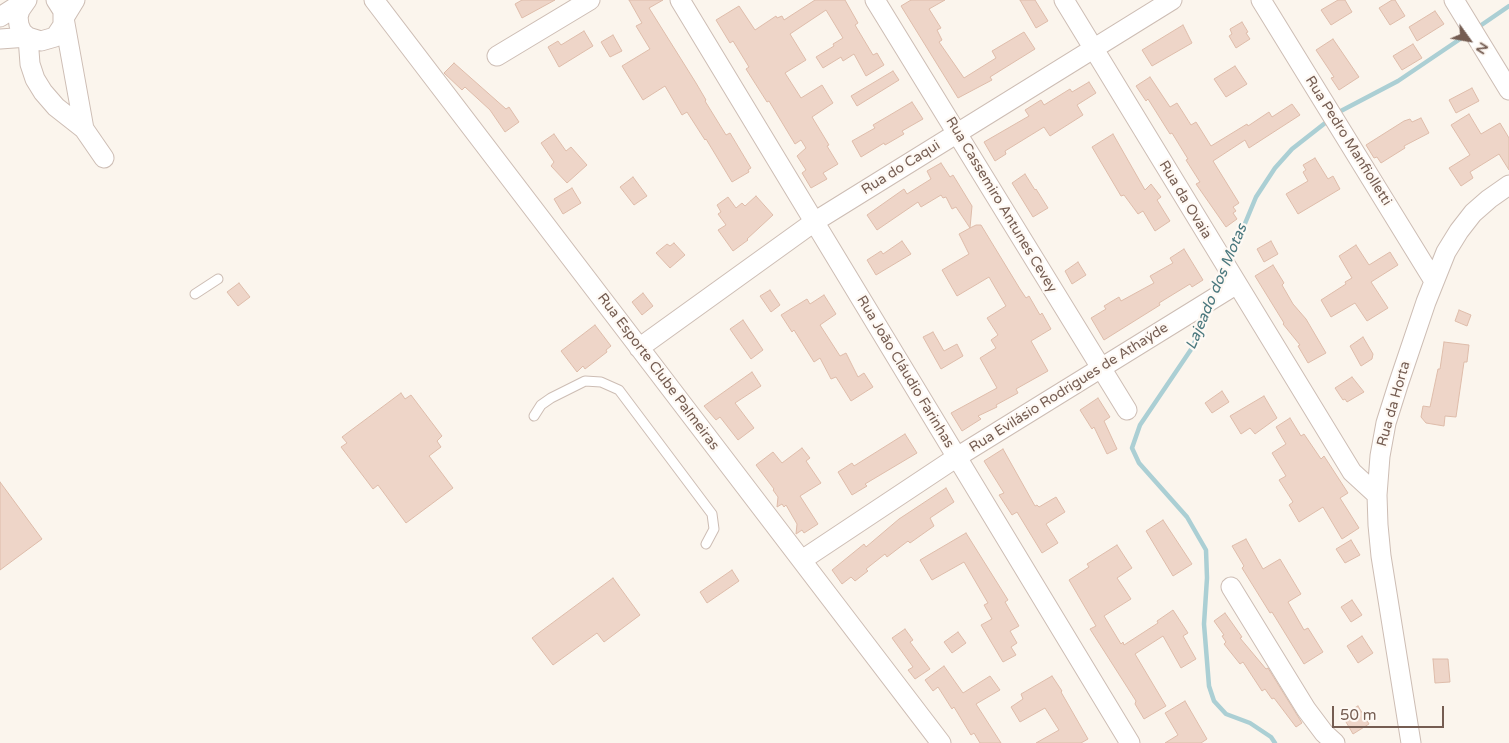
<!DOCTYPE html>
<meta charset="utf-8">
<style>
body{margin:0}
#map{position:relative;width:1509px;height:743px;overflow:hidden;background:#fbf5ed;font-family:"Varela Round",sans-serif}
canvas{display:block}
.north{position:absolute;left:1444px;top:15px;width:50px;height:50px;-webkit-text-stroke:4px #fef9f4;paint-order:stroke;rotate:122deg;font-size:14px;font-weight:700;line-height:20px;text-align:center;color:#755d52}
.north::after{content:'';display:block;margin:auto;width:18px;height:22px;background:#755d52;clip-path:polygon(50% 0,100% 100%,50% 72%,0 100%)}
.scale{position:absolute;left:1332px;top:706px;width:112px;height:22px;box-sizing:border-box;border:2px solid #755d52;border-top:0;padding-left:6px;font-size:15px;line-height:18px;white-space:nowrap;color:#755d52;-webkit-text-stroke:4px #fef9f4;paint-order:stroke}
</style>
<div id="map">
<canvas width="1509" height="743"></canvas>
<div class="north">N</div>
<div class="scale">50 m</div>
</div>
<script>
const c = document.querySelector('canvas').getContext('2d');
c.lineJoin = 'round';
function shape(rows) {
  const path = new Path2D();
  for (const r of rows) {
    path.moveTo(r[0], r[1]);
    for (let i = 2; i < r.length; i += 2) path.lineTo(r[i], r[i + 1]);
  }
  return path;
}
function trace(path, color, width, dash) {
  c.strokeStyle = color;
  c.lineWidth = width;
  c.lineCap = dash ? 'butt' : 'round';
  c.setLineDash(dash || []);
  c.stroke(path);
}
function paint(path, color) {
  c.fillStyle = color;
  c.fill(path, 'evenodd');
}
function write(font, color, halo, rows, align = 'center') {
  c.font = font + ' "Varela Round",sans-serif';
  c.lineWidth = 4.5;
  c.setLineDash([]);
  c.textBaseline = 'middle';
  c.strokeStyle = halo;
  c.fillStyle = color;
  for (const [text, x, y, turn = 0] of rows) {
    c.save();
    c.translate(x, y);
    c.rotate((+turn || 0) * Math.PI / 180);
    c.textAlign = isNaN(turn) ? turn : align;
    if (halo) c.strokeText(text, 0, 0);
    c.fillText(text, 0, 0);
    c.restore();
  }
}
trace(shape([
 [1477,28,1509,6],
 [1337,113,1398,81,1469,33],
 [1229,262,1256,197,1275,168,1292,149,1329,120],
 [1210,308,1192,348,1140,425,1132,448,1139,463,1187,517,1206,550,1207,578,1204,624,1209,686,1214,701,1226,714,1250,723,1271,737,1275,743]
]), '#abcfd4', 4.5);
const building = shape([
 [522,0,555,0,522,18,515,4,522,0],
 [629,0,663,0,649,8,696,83,706,100,705,101,726,135,730,133,751,168,748,170,749,172,732,182,706,139,705,140,687,112,682,115,665,86,643,100,622,66,650,49,636,26,642,23,629,0],
 [815,0,845,0,858,23,855,25,873,55,877,53,884,65,866,76,854,54,843,61,841,57,823,68,816,57,834,46,833,44,843,38,826,10,790,34,806,60,785,73,801,98,822,85,833,103,812,117,829,145,827,146,838,164,823,173,827,179,811,188,802,173,806,170,797,156,806,148,801,140,795,144,769,101,767,102,746,69,749,67,733,41,730,43,716,20,739,6,755,30,776,16,777,18,782,16,784,20,815,0],
 [911,0,945,0,929,9,941,28,937,30,942,40,939,42,964,78,996,58,992,51,1024,32,1035,49,990,77,992,80,958,98,901,6,911,0],
 [1020,0,1035,0,1048,21,1036,28,1020,0],
 [1338,0,1345,0,1352,12,1331,25,1321,10,1338,0],
 [1392,0,1395,0,1405,16,1390,25,1379,8,1392,0],
 [1435,11,1444,24,1417,41,1409,27,1435,11],
 [1242,22,1248,32,1246,33,1250,39,1236,48,1229,36,1232,34,1230,29,1242,22],
 [1183,25,1192,43,1152,66,1142,50,1183,25],
 [584,31,593,46,559,67,548,47,558,41,561,45,584,31],
 [613,35,622,51,610,57,601,42,613,35],
 [1333,39,1359,77,1339,90,1331,78,1334,77,1316,50,1333,39],
 [1413,44,1422,58,1402,70,1393,56,1413,44],
 [454,63,506,109,509,107,519,122,505,132,490,110,465,87,462,90,444,73,454,63],
 [1235,66,1247,84,1226,97,1214,79,1235,66],
 [893,71,899,80,857,106,851,96,893,71],
 [1150,77,1170,107,1177,103,1191,125,1196,122,1211,146,1247,124,1248,126,1269,112,1272,117,1292,104,1300,115,1249,148,1245,140,1213,161,1239,203,1233,207,1236,211,1233,213,1237,219,1226,227,1196,184,1200,182,1186,160,1188,159,1172,133,1170,134,1148,99,1146,101,1136,86,1150,77],
 [1089,82,1096,93,1077,105,1083,115,1050,136,1044,127,1005,151,1006,154,995,161,984,142,1029,116,1025,110,1041,100,1044,105,1070,89,1072,92,1089,82],
 [1472,88,1479,101,1456,113,1449,100,1472,88],
 [912,102,923,119,902,131,904,134,885,145,884,143,861,157,852,141,875,128,873,125,912,102],
 [1469,114,1481,134,1500,123,1509,138,1509,170,1499,154,1470,172,1473,178,1461,186,1449,168,1470,155,1451,125,1469,114],
 [1421,118,1429,133,1404,146,1405,148,1381,163,1377,157,1374,158,1366,145,1404,121,1410,119,1412,122,1421,118],
 [554,134,566,151,571,147,587,165,567,183,551,166,554,162,541,143,554,134],
 [1113,134,1145,190,1151,184,1161,197,1157,200,1170,221,1155,231,1143,211,1138,214,1124,195,1121,196,1092,147,1113,134],
 [1315,158,1328,179,1333,176,1340,189,1298,214,1286,194,1308,181,1303,172,1306,170,1303,165,1315,158],
 [941,163,950,177,953,175,972,206,970,228,976,225,981,225,1020,289,1026,298,1029,296,1040,315,1042,313,1051,329,1031,341,1048,371,1016,389,1018,393,996,405,997,407,978,416,981,419,962,431,951,413,997,388,980,358,996,348,991,340,998,335,987,318,1006,306,989,277,957,296,942,270,969,254,959,234,970,228,956,207,952,209,946,197,943,198,941,195,921,207,918,202,877,230,867,215,904,189,907,194,931,179,927,171,941,163],
 [1025,174,1035,190,1036,189,1048,208,1033,217,1012,183,1025,174],
 [633,177,647,196,634,205,620,187,633,177],
 [572,188,581,203,563,214,554,199,572,188],
 [756,196,773,215,747,239,748,240,733,251,718,230,726,225,718,214,721,212,717,205,728,197,736,208,742,203,745,206,756,196],
 [902,241,911,254,876,275,867,260,881,251,883,254,902,241],
 [1271,241,1278,254,1264,262,1257,249,1271,241],
 [674,243,685,255,670,268,656,253,667,244,670,246,674,243],
 [1356,245,1369,265,1390,252,1398,265,1371,282,1388,308,1367,321,1355,303,1331,317,1321,300,1346,284,1345,282,1352,278,1339,256,1356,245],
 [1184,249,1203,280,1192,287,1190,284,1159,303,1160,305,1104,340,1091,318,1106,309,1104,306,1119,297,1121,301,1154,283,1150,276,1173,263,1170,258,1184,249],
 [1078,262,1086,275,1072,284,1065,271,1078,262],
 [1273,265,1284,283,1282,285,1293,304,1306,319,1326,353,1308,363,1298,346,1300,345,1283,324,1284,323,1255,276,1273,265],
 [239,283,250,297,238,306,227,292,239,283],
 [770,290,780,305,771,312,760,296,770,290],
 [643,293,653,306,642,315,632,302,643,293],
 [824,295,836,314,820,325,840,356,846,353,858,377,864,373,873,387,851,401,836,377,831,379,820,358,814,362,794,330,792,332,781,315,807,299,810,304,824,295],
 [1459,310,1471,315,1467,326,1455,321,1459,310],
 [743,320,763,350,751,359,730,329,743,320],
 [595,325,611,346,606,350,607,352,585,369,583,366,577,372,561,351,595,325],
 [933,332,944,351,957,344,963,356,941,369,923,337,933,332],
 [1363,337,1373,354,1372,359,1361,366,1350,346,1363,337],
 [1444,342,1469,345,1467,362,1464,362,1456,417,1445,416,1444,426,1426,423,1421,417,1423,406,1430,407,1438,369,1440,369,1444,342],
 [752,372,761,386,735,403,754,428,738,440,720,417,716,420,704,406,752,372],
 [1352,377,1364,392,1347,402,1345,399,1343,400,1335,388,1352,377],
 [1222,391,1229,402,1212,413,1205,403,1222,391],
 [401,393,405,399,411,395,442,436,437,441,441,447,429,456,453,488,406,523,378,485,373,489,341,447,347,443,342,437,401,393],
 [1264,396,1277,418,1255,434,1250,428,1241,434,1230,416,1264,396],
 [1098,398,1110,417,1104,421,1117,449,1107,454,1094,427,1092,429,1080,410,1098,398],
 [1290,418,1301,436,1304,434,1321,459,1324,456,1348,493,1340,498,1359,528,1342,539,1323,507,1299,522,1289,505,1293,502,1279,480,1286,476,1272,453,1286,444,1276,427,1290,418],
 [905,434,917,453,865,484,867,486,852,495,838,472,852,463,854,466,905,434],
 [802,448,810,458,806,461,821,483,800,496,818,524,804,533,802,530,796,534,797,524,786,505,784,507,782,504,777,507,778,497,773,490,774,489,756,465,773,452,782,463,802,448],
 [1003,449,1035,506,1037,505,1039,507,1056,497,1065,512,1046,524,1058,543,1042,553,1017,512,1012,515,999,495,1004,493,984,461,1003,449],
 [0,482,42,539,0,570,0,482],
 [946,488,954,502,930,518,934,526,910,543,908,541,887,557,885,554,866,569,868,571,855,581,851,577,842,584,832,570,864,544,866,547,899,519,946,488],
 [1163,520,1192,564,1173,576,1146,531,1163,520],
 [966,533,1008,600,1005,602,1019,626,1010,631,1017,643,1011,647,1016,655,1003,662,981,625,992,619,984,605,988,603,964,562,932,580,920,560,966,533],
 [1246,539,1263,569,1280,559,1301,594,1288,602,1304,630,1308,628,1323,652,1304,664,1272,612,1270,613,1242,568,1244,566,1232,546,1246,539],
 [1351,540,1360,555,1345,563,1336,549,1351,540],
 [1117,545,1132,568,1117,578,1131,599,1104,616,1121,644,1123,642,1124,645,1158,623,1157,621,1173,610,1188,633,1183,636,1196,659,1181,668,1163,636,1135,654,1166,706,1144,719,1135,704,1136,701,1090,629,1096,626,1069,580,1089,567,1087,564,1117,545],
 [732,570,739,581,707,603,700,592,732,570],
 [613,578,640,615,604,642,597,633,553,665,532,638,613,578],
 [1352,600,1362,615,1351,622,1341,607,1352,600],
 [1225,613,1242,637,1240,638,1266,669,1268,668,1302,723,1296,727,1274,698,1272,699,1265,689,1262,691,1243,662,1240,664,1224,644,1226,642,1222,636,1224,635,1214,621,1225,613],
 [905,629,913,640,910,642,930,669,915,679,908,670,913,667,892,638,905,629],
 [958,632,966,643,952,653,944,642,958,632],
 [1362,636,1373,653,1358,663,1347,646,1362,636],
 [1433,659,1448,659,1450,682,1435,683,1433,659],
 [944,666,963,693,990,676,1000,690,976,704,1001,743,980,743,974,733,971,735,954,707,952,709,938,687,933,691,925,680,944,666],
 [1052,676,1062,691,1061,692,1088,739,1081,743,1036,743,1059,730,1045,708,1020,722,1011,707,1023,699,1021,694,1052,676],
 [1185,701,1207,739,1201,743,1165,743,1178,735,1165,713,1185,701],
 [1358,706,1369,724,1353,734,1342,715,1358,706]
]);
paint(building, '#eed5c8');
trace(building, '#debcaa', 1);
const service = shape([
 [195,294,218,279],
 [534,416,541,405,551,398,585,381,601,382,619,390,712,514,714,529,706,544]
]);
const minor = shape([
 [27,0,20,10,18,17,19,25,22,32,28,37,41,41,55,37,63,25,63,11,56,0],
 [75,0,64,18,84,129],
 [374,0,941,743],
 [680,0,1130,743],
 [875,0,1127,410],
 [1064,0,1352,472,1377,495],
 [1261,0,1434,281],
 [1454,0,1509,90],
 [0,17,25,1],
 [0,39,28,37,30,64,35,79,43,92,56,107,84,129,104,158],
 [497,56,590,0],
 [639,348,814,222,1172,0],
 [802,560,957,457,1237,284],
 [1231,587,1306,709,1324,733,1335,743],
 [1411,743,1381,556,1378,525,1377,495,1380,456,1386,423,1398,385,1426,302,1446,252,1459,231,1473,213,1489,199,1509,185]
]);
trace(service, '#cdbdb4', 11);
trace(minor, '#cdbdb4', 21);
trace(service, '#fff', 9);
trace(minor, '#fff', 19);
write('14px', '#755d52', '#fef9f4', [
 ["Rua Pedro Manfiolletti",1348,141,58],
 ["Rua do Caqui",901,168,-32],
 ["Rua da Ovaia",1185,200,59],
 ["Rua Cassemiro Antunes Cevey",1001,205,59],
 ["Rua Esporte Clube Palmeiras",658,372,53],
 ["Rua João Cláudio Farinhas",905,372,59],
 ["Rua Evilásio Rodrigues de Athaýde",1069,388,-32],
 ["Rua da Horta",1394,404,-74]
]);
write('italic 15px', '#4a787e', '#fef9f4', [
 ["Lajeado dos Motas",1217,287,-67]
]);
</script>
